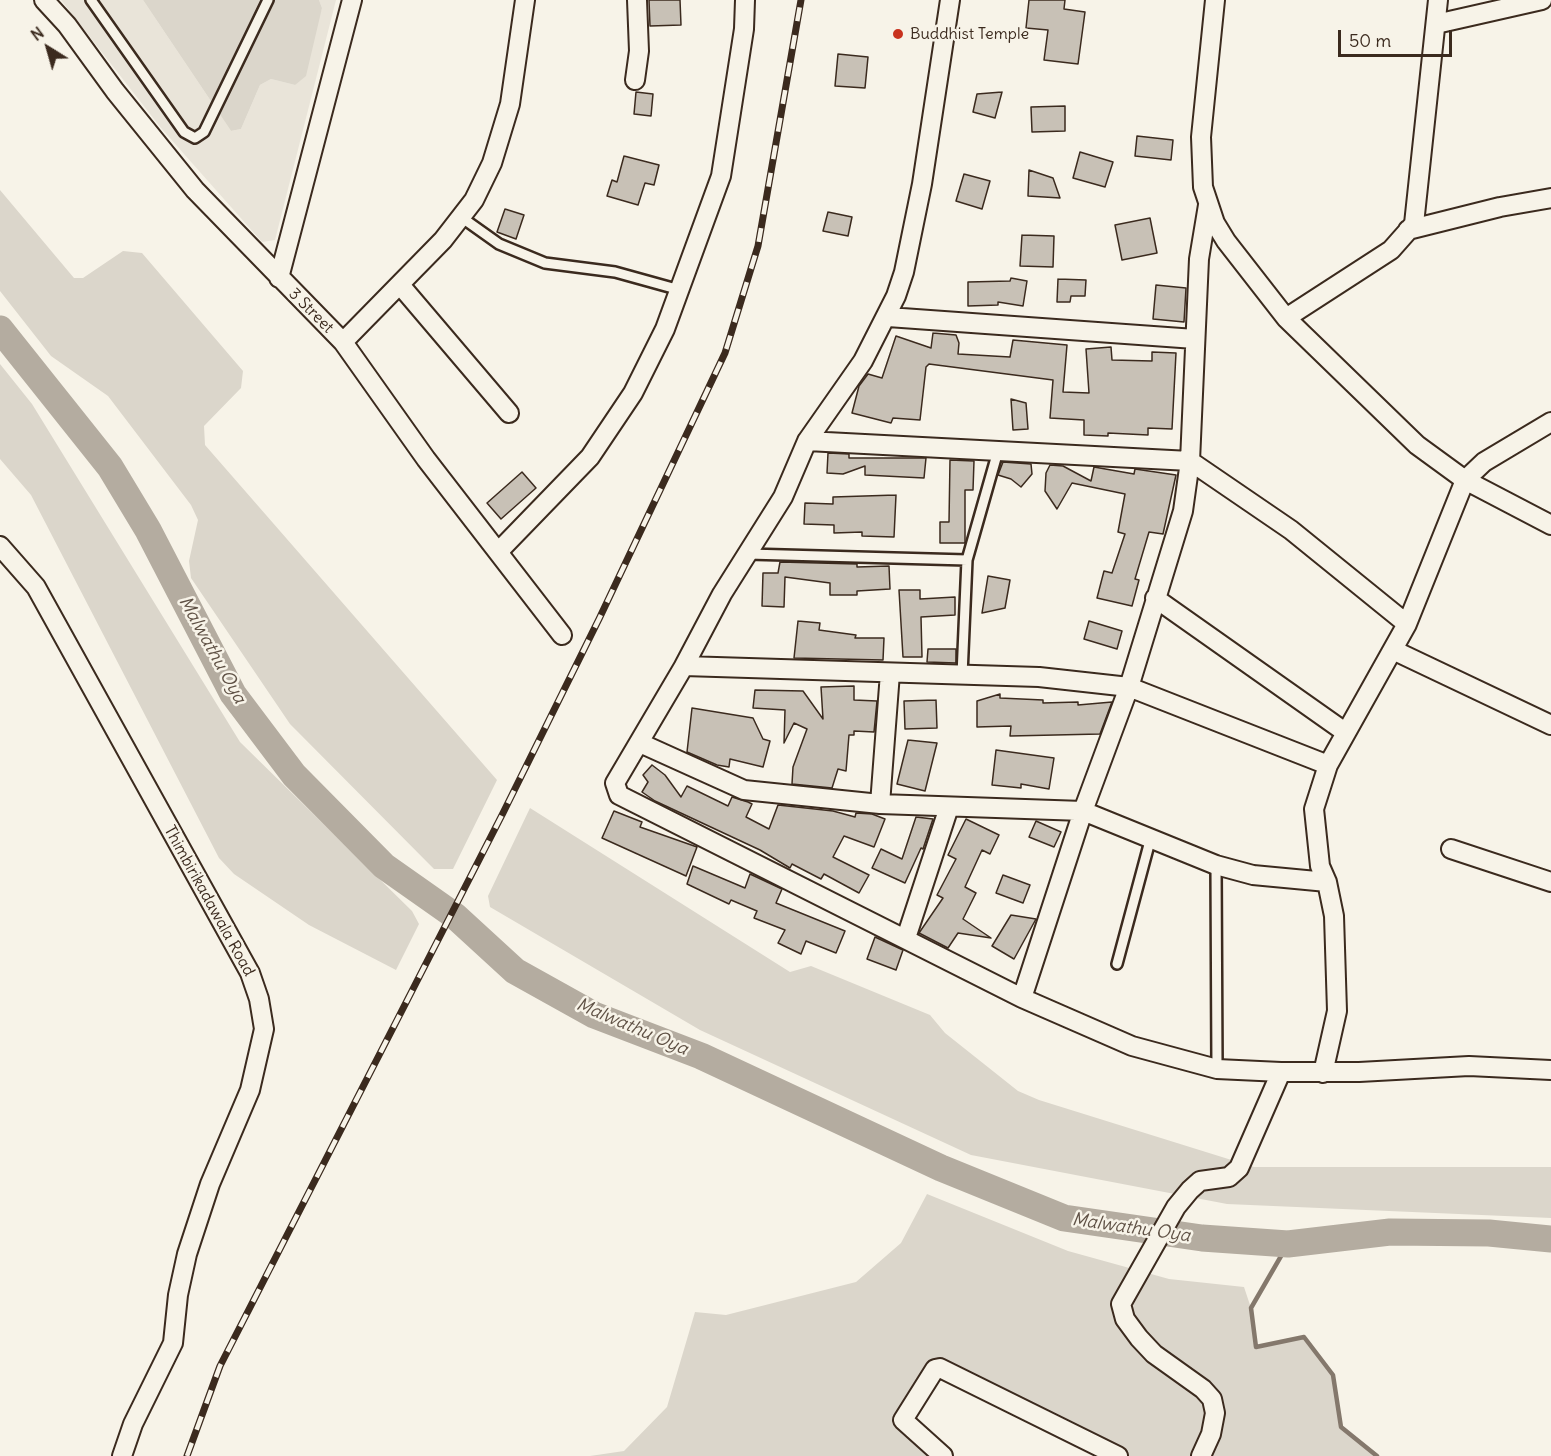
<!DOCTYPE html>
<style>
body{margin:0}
#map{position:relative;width:1551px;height:1456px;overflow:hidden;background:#f7f3e8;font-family:Delius,sans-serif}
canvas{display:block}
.north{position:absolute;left:18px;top:18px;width:60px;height:60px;-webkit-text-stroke:4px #f7f3e8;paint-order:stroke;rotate:323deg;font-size:16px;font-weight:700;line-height:24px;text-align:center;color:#3b2a1e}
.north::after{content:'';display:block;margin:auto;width:21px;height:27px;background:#3b2a1e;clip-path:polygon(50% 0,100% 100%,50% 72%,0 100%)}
.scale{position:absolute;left:1338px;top:30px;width:114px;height:27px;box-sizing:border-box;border:3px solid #3b2a1e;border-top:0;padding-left:8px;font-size:18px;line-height:21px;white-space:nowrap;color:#3b2a1e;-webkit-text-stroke:4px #f7f3e8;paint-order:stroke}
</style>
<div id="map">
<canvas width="1551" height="1456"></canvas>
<div class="north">N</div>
<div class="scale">50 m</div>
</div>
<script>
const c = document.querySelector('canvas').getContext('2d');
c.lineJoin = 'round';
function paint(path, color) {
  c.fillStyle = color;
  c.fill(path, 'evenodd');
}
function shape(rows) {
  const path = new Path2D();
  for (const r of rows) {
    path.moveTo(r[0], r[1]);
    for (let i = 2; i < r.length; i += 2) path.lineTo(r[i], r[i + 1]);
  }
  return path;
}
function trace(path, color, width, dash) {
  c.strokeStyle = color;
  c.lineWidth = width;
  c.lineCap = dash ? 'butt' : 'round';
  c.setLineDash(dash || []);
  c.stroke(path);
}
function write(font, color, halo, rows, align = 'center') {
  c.font = font + ' Delius,sans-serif';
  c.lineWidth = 5;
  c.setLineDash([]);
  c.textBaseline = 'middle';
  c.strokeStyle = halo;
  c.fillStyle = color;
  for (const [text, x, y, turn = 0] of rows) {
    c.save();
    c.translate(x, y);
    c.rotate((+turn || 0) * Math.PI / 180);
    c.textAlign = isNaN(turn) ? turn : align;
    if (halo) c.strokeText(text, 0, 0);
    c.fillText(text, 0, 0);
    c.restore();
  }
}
paint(shape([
 [61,0,143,0,231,131,241,129,260,85,271,79,295,85,322,8,319,0,336,0,275,240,262,242,161,128]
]), '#e9e4d9');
paint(shape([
 [143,0,319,0,322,8,306,76,295,85,271,79,260,85,241,129,231,131],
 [0,190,74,278,83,278,123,251,142,253,243,371,241,388,204,426,205,445,497,780,453,869,434,869,290,724,191,578,189,561,198,520,191,505,108,396,51,356,0,291],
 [0,364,32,404,240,742,412,911,419,924,396,970,309,925,234,874,219,858,31,495,0,459],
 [530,808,790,972,811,966,930,1015,945,1033,1018,1091,1039,1100,1254,1167,1551,1167,1551,1218,1227,1204,971,1155,700,1030,490,907,488,896],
 [927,1194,1068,1251,1169,1279,1244,1287,1251,1308,1256,1346,1304,1337,1333,1375,1341,1427,1377,1456,1118,1456,940,1368,903,1420,943,1456,590,1456,624,1451,667,1407,695,1312,726,1315,856,1282,901,1243]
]), '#dbd6cb');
trace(shape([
 [1288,1244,1251,1308,1256,1347,1304,1337,1333,1375,1341,1427,1377,1456]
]), '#84786c', 4.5);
trace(shape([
 [0,329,110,467,148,530,233,694,294,775,384,866,455,916,515,971,594,1015,701,1056,941,1168,1064,1218,1202,1238,1288,1244,1390,1232,1489,1233,1551,1239]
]), '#b4aca0', 27);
const building = shape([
 [649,0,680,0,681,25,650,26,649,0],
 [1029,0,1065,0,1064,9,1085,12,1078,64,1044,60,1048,30,1026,28,1029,0],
 [838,54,868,57,865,88,835,86,838,54],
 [636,92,653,94,651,116,634,114,636,92],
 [1002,92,995,118,973,112,977,94,1002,92],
 [1065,106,1065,131,1032,132,1031,107,1065,106],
 [1137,136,1173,140,1171,160,1135,156,1137,136],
 [1080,152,1113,162,1105,187,1073,178,1080,152],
 [624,156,659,165,654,185,645,183,638,205,607,196,612,180,617,182,624,156],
 [1029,170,1053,178,1060,198,1028,196,1029,170],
 [964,174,990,181,982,209,956,201,964,174],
 [505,209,524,215,516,239,497,232,505,209],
 [828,212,852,217,848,236,823,231,828,212],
 [1150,218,1157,253,1122,260,1115,225,1150,218],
 [1022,235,1054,236,1053,267,1020,266,1022,235],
 [1011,278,1027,281,1023,306,998,302,998,305,968,306,968,282,1010,281,1011,278],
 [1058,279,1086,280,1085,296,1071,296,1070,302,1057,302,1058,279],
 [1156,285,1186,288,1184,322,1153,319,1156,285],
 [933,333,956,335,959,343,958,354,1010,357,1013,340,1067,345,1063,392,1089,393,1086,349,1111,347,1112,360,1152,361,1152,352,1176,353,1172,429,1148,428,1148,435,1108,433,1108,436,1084,435,1084,420,1050,418,1053,380,929,364,926,367,920,420,893,418,891,423,852,413,859,386,868,374,882,378,896,336,931,348,933,333],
 [1011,399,1026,403,1028,429,1013,430,1011,399],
 [828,453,849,454,849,458,926,458,924,478,865,475,865,466,843,474,827,473,828,453],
 [950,460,974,461,973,490,965,490,965,543,940,543,940,522,949,522,950,460],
 [1003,462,1031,464,1032,474,1021,487,1011,479,998,475,1003,462],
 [1050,465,1063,466,1091,481,1094,467,1134,474,1135,469,1176,475,1163,534,1149,532,1135,579,1139,580,1132,606,1097,598,1104,571,1112,573,1125,534,1118,532,1125,494,1072,483,1057,509,1045,491,1046,473,1050,465],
 [522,472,536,488,501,519,487,503,522,472],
 [896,495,894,537,862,536,862,532,834,533,834,525,804,524,805,503,833,504,833,497,896,495],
 [780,562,857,564,857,567,889,566,890,589,857,591,857,595,830,595,830,583,785,577,784,607,762,606,763,573,778,573,780,562],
 [988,576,1010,580,1005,608,982,613,988,576],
 [899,590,920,590,920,599,955,597,955,615,921,617,922,657,903,657,899,590],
 [798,621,820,623,819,630,856,635,855,638,884,638,883,660,794,658,798,621],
 [1089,621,1122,631,1117,649,1084,639,1089,621],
 [928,649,956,649,956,663,927,662,928,649],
 [854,686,854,700,877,701,874,732,854,731,854,735,849,735,846,771,838,769,832,788,792,784,793,767,807,729,794,723,784,743,785,710,753,708,755,690,803,691,823,719,821,687,854,686],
 [1000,694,1000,698,1043,700,1043,703,1078,702,1078,705,1112,702,1100,734,1010,736,1011,726,977,727,977,701,1000,694],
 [936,700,937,728,905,729,904,701,936,700],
 [692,708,753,718,763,739,770,741,763,767,730,759,729,767,717,765,687,752,692,708],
 [908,740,937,743,925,791,897,784,908,740],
 [996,750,1054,758,1049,789,1021,784,1021,788,992,785,996,750],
 [652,765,665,775,681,797,687,786,728,806,732,797,748,802,752,804,746,817,769,829,778,805,833,811,855,817,856,813,872,814,885,819,874,847,844,836,833,857,869,875,859,893,824,874,821,879,792,864,790,868,760,850,655,801,642,792,648,782,643,775,652,765],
 [614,811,642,822,640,827,697,847,686,876,602,838,614,811],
 [916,817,933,819,923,849,921,848,905,883,872,868,881,849,902,859,916,817],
 [966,819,999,835,990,854,982,850,965,887,976,893,963,919,991,938,958,933,948,948,919,933,943,898,937,895,956,859,948,855,966,819],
 [1036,821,1061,832,1054,847,1029,837,1036,821],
 [693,866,745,888,750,874,782,889,776,903,845,931,836,953,806,941,801,954,778,943,785,930,754,918,757,911,731,900,729,904,687,884,693,866],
 [1003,875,1030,885,1023,903,996,893,1003,875],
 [1011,915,1036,919,1014,959,992,946,1011,915],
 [875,937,903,950,896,970,867,959,875,937]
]);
paint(building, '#c8c1b6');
trace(building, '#3b2a1e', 1.5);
const service = shape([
 [91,0,184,132,195,138,204,132,268,0],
 [461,217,499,244,545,263,615,272,680,290],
 [748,554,967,560],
 [962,675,967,560,998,451],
 [1216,865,1217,1069],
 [1117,964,1150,841]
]);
const minor = shape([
 [44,0,67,25,115,91,195,190,343,342,426,459,562,635],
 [1215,0,1201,137,1203,187,1215,223,1226,241,1286,318,1417,445,1465,480,1551,525],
 [1436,24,1542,0],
 [635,80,639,51,637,0],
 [1208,205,1199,259,1190,461,1183,511,1129,687,1083,811,1022,998,1132,1046,1217,1069,1281,1072],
 [1408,230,1500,207,1551,198],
 [279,278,352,0],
 [401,286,509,413],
 [888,317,1195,339],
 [1286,318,1391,250,1414,224,1438,0],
 [343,342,443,240,474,200,492,163,510,104,525,0],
 [807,441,1190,461,1291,530,1407,624],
 [0,546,36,587,250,973,259,999,264,1029,250,1090,210,1184,187,1254,178,1295,173,1343,133,1424,122,1456],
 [498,552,590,457,633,393,665,329,721,176,744,29,745,0],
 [1155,598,1345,732],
 [1393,650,1551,725],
 [684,666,722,594,783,497,807,441,863,361,896,296,904,272,922,184,950,0],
 [640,743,744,790,880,804,1083,811,1216,865,1253,875,1327,882],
 [880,804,890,673],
 [1451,849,1551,882],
 [906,938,949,807],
 [1022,998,619,795,615,783,684,666,1039,677,1129,687,1328,765],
 [1323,1073,1337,1011,1334,916,1327,882,1320,866,1314,809,1328,765,1407,624,1465,480,1484,462,1551,422],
 [943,1456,903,1420,935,1369,940,1368,1118,1456],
 [1201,1456,1211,1434,1215,1413,1212,1399,1203,1389,1154,1354,1139,1338,1125,1319,1121,1304,1176,1207,1190,1190,1200,1181,1229,1177,1239,1168,1281,1072,1359,1072,1469,1066,1551,1070]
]);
trace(service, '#3b2a1e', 14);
trace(minor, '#3b2a1e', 22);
trace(service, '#f7f3e8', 9);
trace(minor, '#f7f3e8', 18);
const rail = shape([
 [187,1456,220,1366,503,813,599,619,725,353,758,246,801,0]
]);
trace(rail, '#3b2a1e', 7);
trace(rail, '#f7f3e8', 4.5, [14]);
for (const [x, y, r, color] of [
 [898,34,6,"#c8321e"]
]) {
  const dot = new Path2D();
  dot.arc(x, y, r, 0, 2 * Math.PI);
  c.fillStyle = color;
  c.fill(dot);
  trace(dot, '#f7f3e8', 2);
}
write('16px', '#3b2a1e', '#f7f3e8', [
 ["Buddhist Temple",910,34]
], 'left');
write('16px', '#3b2a1e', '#f7f3e8', [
 ["3 Street",311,311,45],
 ["Thimbirikadawala Road",209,901,61]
]);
write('italic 18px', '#5f5145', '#f7f3e8', [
 ["Malwathu Oya",212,650,61],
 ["Malwathu Oya",632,1027,23],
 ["Malwathu Oya",1131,1228,8]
]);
</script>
